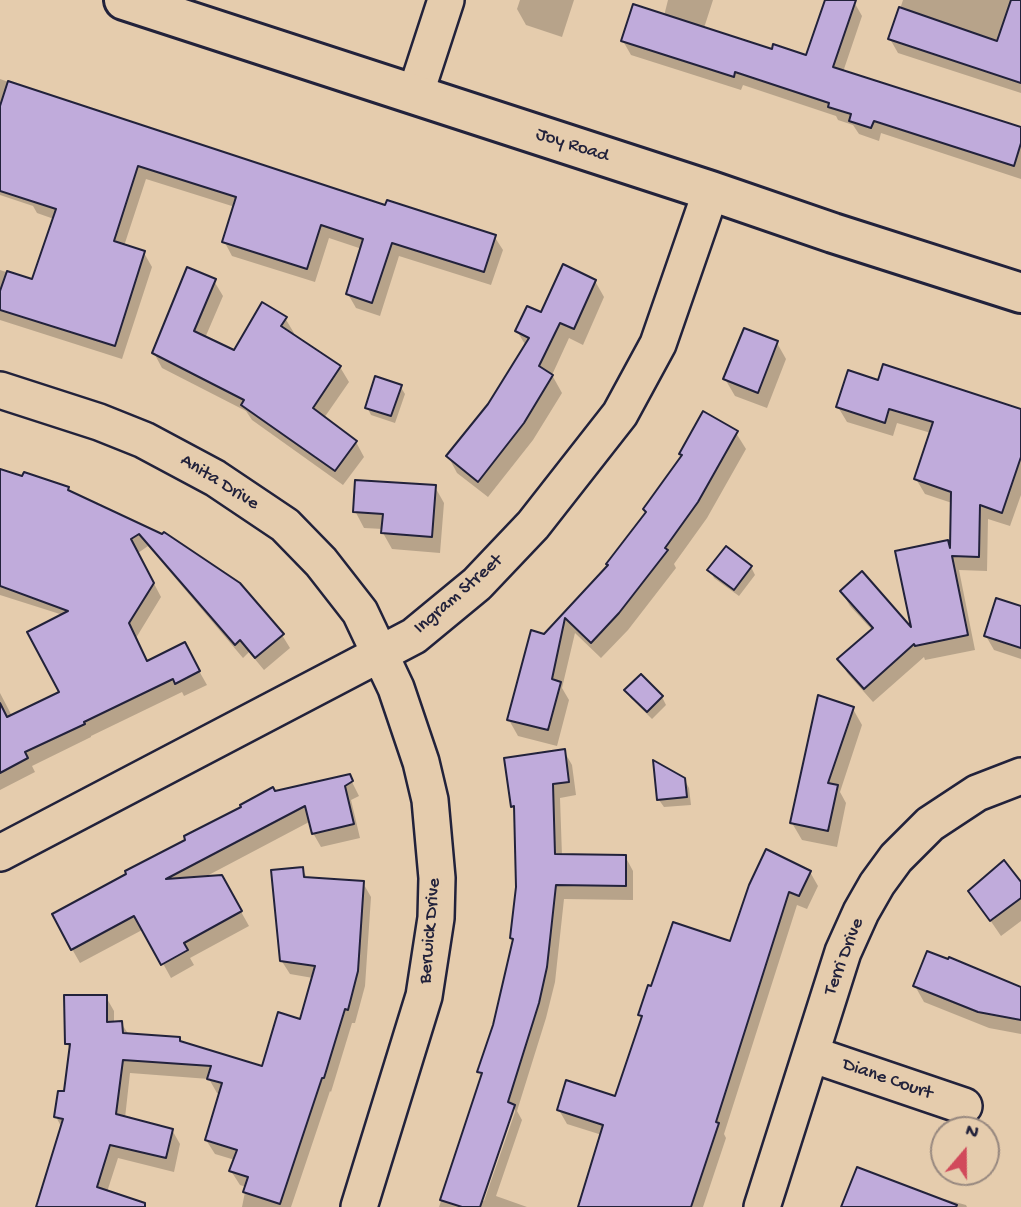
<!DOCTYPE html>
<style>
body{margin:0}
#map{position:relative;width:1021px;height:1207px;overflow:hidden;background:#e5ccad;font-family:"Gochi Hand",sans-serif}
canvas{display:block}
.north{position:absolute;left:930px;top:1116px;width:70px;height:70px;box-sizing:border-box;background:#e5ccad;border:2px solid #97887f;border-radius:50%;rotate:20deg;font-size:19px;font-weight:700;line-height:28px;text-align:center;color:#22223b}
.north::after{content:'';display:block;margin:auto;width:24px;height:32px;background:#d1495b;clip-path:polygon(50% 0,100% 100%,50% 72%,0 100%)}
</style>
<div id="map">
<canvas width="1021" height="1207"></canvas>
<div class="north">N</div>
</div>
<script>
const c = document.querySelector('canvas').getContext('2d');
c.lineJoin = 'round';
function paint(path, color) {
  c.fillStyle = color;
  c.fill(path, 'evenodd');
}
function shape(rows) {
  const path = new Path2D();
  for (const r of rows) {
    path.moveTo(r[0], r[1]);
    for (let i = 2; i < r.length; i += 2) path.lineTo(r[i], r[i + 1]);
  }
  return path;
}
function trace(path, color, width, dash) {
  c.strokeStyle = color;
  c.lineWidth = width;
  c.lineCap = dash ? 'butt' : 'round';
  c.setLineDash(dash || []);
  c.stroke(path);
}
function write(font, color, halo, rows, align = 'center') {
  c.font = font + ' "Gochi Hand",sans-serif';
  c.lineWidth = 6;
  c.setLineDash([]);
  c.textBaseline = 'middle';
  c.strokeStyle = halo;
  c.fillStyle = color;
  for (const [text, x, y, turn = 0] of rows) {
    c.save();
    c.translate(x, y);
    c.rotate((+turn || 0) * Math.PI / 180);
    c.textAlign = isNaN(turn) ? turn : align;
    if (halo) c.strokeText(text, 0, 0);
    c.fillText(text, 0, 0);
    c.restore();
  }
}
paint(shape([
 [520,0,574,0,562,37,526,25,517,9],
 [668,0,713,0,704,28,773,51,807,57,827,0,847,0,854,2,862,16,843,72,1021,129,1021,179,881,133,879,141,859,134,853,125,838,120,836,116,743,85,741,90,631,55,623,41,664,16],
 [903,0,1021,0,1021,93,898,53,890,39],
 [0,79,132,125,387,207,494,236,503,250,491,285,399,256,380,316,356,308,348,294,362,249,329,238,315,282,232,256,224,241,235,207,146,179,124,246,144,253,152,267,122,359,0,320,0,270,33,281,54,219,37,213,33,206,0,195],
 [214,281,223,296,205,338,234,352,285,318,294,333,292,335,340,367,349,382,324,418,356,442,364,457,343,485,252,420,246,411,162,368,154,353],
 [595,281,604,297,583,345,569,338,552,375,562,393,533,440,488,497,457,473,448,456,489,405,526,346,517,331],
 [777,343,786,359,767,408,735,396,725,379],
 [879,382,1021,411,1021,495,1010,526,988,519,987,571,959,570,975,650,925,660,924,657,873,702,848,674,839,660,872,630,850,606,842,592,914,633,947,542,952,549,952,503,925,494,916,479,931,433,897,423,893,436,847,422,838,407],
 [400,386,405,394,395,423,371,415,367,407],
 [736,433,746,449,707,518,674,564,676,568,628,630,601,658,575,633,562,688,569,700,557,746,518,736,509,720,544,637,610,566,647,514,683,457,681,454],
 [0,471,67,488,70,493,163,536,282,635,290,648,264,670,249,652,243,658,148,546,138,553,161,597,136,638,148,663,190,655,207,685,184,696,182,692,91,736,91,737,32,766,35,772,0,790,0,693,12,716,62,692,63,615,0,595],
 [435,487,444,503,440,553,392,549,383,533,383,529,364,528,355,511],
 [751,567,755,575,739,596,714,578,710,570],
 [1021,608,1021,659,994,650,986,636],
 [627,690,662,697,666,705,652,719,631,698],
 [853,709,862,725,840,792,846,803,837,847,802,840,792,823],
 [564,751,572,765,576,795,560,798,562,856,625,856,633,871,633,900,564,899,555,982,546,1018,517,1111,522,1120,496,1196,527,1207,439,1207,483,1077,479,1072,494,1025,514,942,512,938,518,887,516,811,513,806],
 [514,1103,515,1112,484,1201,481,1200],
 [349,776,359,796,351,800,360,838,321,847,313,833,311,821,203,878,221,876,249,926,190,958,194,965,171,978,144,929,80,963,72,949,275,793],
 [684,779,689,788,691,805,664,807,659,800],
 [302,869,308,879,363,883,371,897,365,986,355,1023,352,1023,331,1092,330,1091,291,1207,242,1207,246,1187,240,1185,231,1171,235,1160,215,1154,206,1140,220,1094,217,1093,209,1079,130,1073,125,1118,172,1130,180,1144,174,1172,118,1158,107,1192,143,1204,145,1207,37,1207,62,1128,56,1117,65,1093,71,1050,67,1044,106,997,114,1011,114,1023,121,1023,129,1035,179,1038,183,1044,263,1068,302,1021,313,978,290,974,281,960],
 [810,872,818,886,807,909,797,905,724,1134,726,1138,703,1207,580,1207,602,1135,567,1124,559,1110,616,1098,643,1020,640,1014,652,988,731,944],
 [1021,885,1021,921,1001,936,970,891],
 [915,986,1021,989,1021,1034,989,1028,924,1002],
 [944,1199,966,1205,967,1207,844,1207,943,1202]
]), '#0003');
const building = shape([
 [825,0,856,0,833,67,1021,127,1021,143,1014,166,874,121,871,128,849,121,851,114,828,107,829,103,735,72,734,77,621,41,633,4,772,49,773,44,806,55,825,0],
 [1011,0,1021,0,1021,83,888,39,899,7,997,41,1011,0],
 [8,81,385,205,387,200,496,235,484,272,392,243,372,303,346,294,363,239,321,225,307,269,222,242,236,197,138,166,114,241,145,251,115,346,0,310,0,291,7,271,32,279,56,209,0,191,0,106,8,81],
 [563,264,596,280,574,329,560,323,539,366,553,375,524,423,478,482,446,456,488,404,529,338,515,331,527,306,541,312,563,264],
 [187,267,216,279,194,331,234,350,262,302,287,317,281,326,341,366,313,408,357,441,335,471,241,405,244,400,152,353,187,267],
 [744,328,778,341,758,393,723,379,744,328],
 [883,364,1021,409,1021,457,1002,513,980,505,979,557,952,556,968,635,915,646,914,644,864,689,837,659,873,628,840,591,862,571,911,627,895,551,948,540,950,548,951,492,914,479,933,422,889,409,885,423,836,407,848,370,878,380,883,364],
 [375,376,402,385,391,416,365,408,375,376],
 [703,411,738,431,698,502,665,548,668,550,619,613,591,643,565,618,552,679,561,682,548,730,507,720,531,630,544,634,608,565,606,564,646,512,643,509,682,455,679,454,703,411],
 [0,469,22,476,24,472,69,487,68,490,162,534,164,532,240,583,284,634,255,658,240,640,235,645,139,534,131,539,154,583,129,623,147,661,185,642,200,671,175,684,173,679,84,722,85,724,25,752,28,758,0,773,0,703,7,717,59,692,27,632,68,611,0,586,0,469],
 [355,480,436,485,432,537,381,533,383,514,353,512,355,480],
 [726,546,752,566,734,590,707,570,726,546],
 [996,598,1021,606,1021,648,984,636,996,598],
 [641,674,663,696,647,712,624,690,641,674],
 [818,695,854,707,828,783,838,785,828,831,790,823,818,695],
 [565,749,569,782,553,784,555,854,626,855,626,886,556,885,547,967,539,1003,508,1102,515,1105,480,1207,462,1207,440,1200,482,1073,477,1072,493,1025,513,939,510,938,516,887,514,806,511,807,504,758,565,749],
 [653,760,685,778,687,797,657,800,653,760],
 [350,774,353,781,345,786,354,824,312,834,305,806,166,879,222,875,242,911,184,943,188,950,161,965,134,916,71,950,52,914,126,874,125,871,185,840,184,836,241,807,240,805,273,787,275,791,350,774],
 [766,849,811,871,799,896,789,892,716,1122,719,1123,691,1207,578,1207,603,1125,557,1110,566,1080,615,1096,642,1016,638,1015,648,985,651,986,673,922,730,941,749,885,766,849],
 [1004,860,1021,882,1021,898,990,921,968,891,1004,860],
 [303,867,304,877,364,881,358,971,348,1010,345,1009,324,1078,322,1078,280,1204,243,1192,248,1177,229,1171,237,1150,205,1140,222,1083,207,1079,211,1066,123,1060,116,1114,173,1129,166,1158,110,1145,97,1187,145,1203,145,1207,36,1207,63,1119,54,1117,58,1091,64,1091,70,1044,65,1044,64,995,107,995,107,1022,122,1021,123,1033,180,1037,180,1041,262,1066,278,1012,300,1019,315,966,280,961,271,870,303,867],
 [927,951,948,959,949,957,1021,987,1021,1020,978,1012,913,986,927,951],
 [857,1167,957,1205,956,1207,841,1207,857,1167]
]);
paint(building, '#c0abdb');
trace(building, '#22223b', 2);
const minor = shape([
 [415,95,446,0],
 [0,390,99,422,144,440,215,478,285,525,321,562,360,612,396,688,421,762,430,800,437,878,436,918,424,996,359,1207],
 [0,853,414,636,477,584,533,525,620,414,658,344,711,191],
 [811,1054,964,1106],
 [762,1207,843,952,861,912,877,884,896,858,930,824,977,793,1021,776]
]);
const tertiary = shape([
 [124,0,711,191,833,233,1021,293]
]);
trace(minor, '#22223b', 40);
trace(tertiary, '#22223b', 44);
trace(minor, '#e5ccad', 35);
trace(tertiary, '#e5ccad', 38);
write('19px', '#22223b', '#e5ccad', [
 ["Joy Road",572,146,18],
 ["Anita Drive",219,483,32],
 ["Ingram Street",459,595,-41],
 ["Berwick Drive",431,931,-85],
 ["Terri Drive",845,957,-69],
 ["Diane Court",887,1080,19]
]);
</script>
